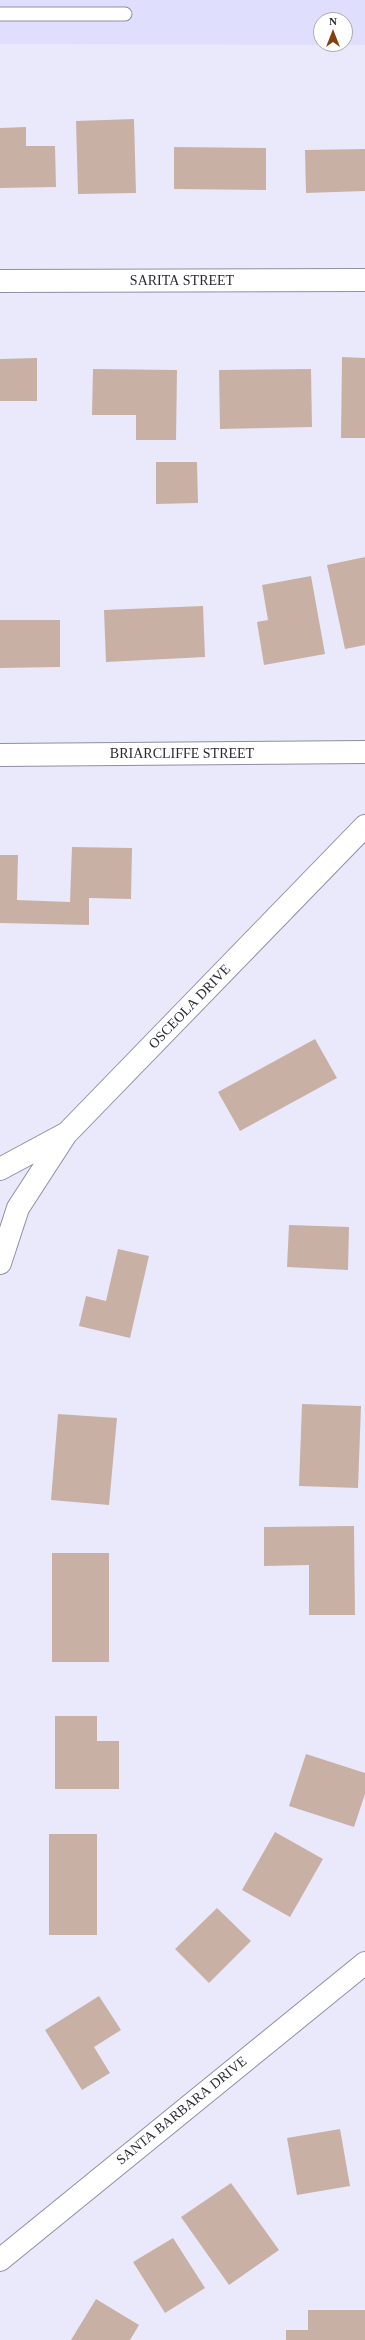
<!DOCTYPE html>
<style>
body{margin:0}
#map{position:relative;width:365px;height:2340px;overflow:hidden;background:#eae9fc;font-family:"Times New Roman",serif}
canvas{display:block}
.north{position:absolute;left:313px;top:12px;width:40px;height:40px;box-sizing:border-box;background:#fff;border:1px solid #aaaaad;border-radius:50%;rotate:0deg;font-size:11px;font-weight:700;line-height:16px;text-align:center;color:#2b2a33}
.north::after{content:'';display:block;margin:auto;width:14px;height:18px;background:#834110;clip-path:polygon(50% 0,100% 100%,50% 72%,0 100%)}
</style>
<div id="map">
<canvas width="365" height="2340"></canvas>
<div class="north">N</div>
</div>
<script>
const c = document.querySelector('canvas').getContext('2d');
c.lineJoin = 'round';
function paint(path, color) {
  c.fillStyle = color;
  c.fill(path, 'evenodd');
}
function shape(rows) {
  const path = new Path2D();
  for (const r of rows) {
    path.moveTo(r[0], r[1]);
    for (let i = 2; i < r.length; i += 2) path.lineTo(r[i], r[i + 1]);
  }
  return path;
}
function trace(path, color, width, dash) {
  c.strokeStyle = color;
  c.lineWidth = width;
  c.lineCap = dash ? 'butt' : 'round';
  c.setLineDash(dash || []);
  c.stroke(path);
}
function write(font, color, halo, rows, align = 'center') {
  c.font = font + ' "Times New Roman",serif';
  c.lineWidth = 4;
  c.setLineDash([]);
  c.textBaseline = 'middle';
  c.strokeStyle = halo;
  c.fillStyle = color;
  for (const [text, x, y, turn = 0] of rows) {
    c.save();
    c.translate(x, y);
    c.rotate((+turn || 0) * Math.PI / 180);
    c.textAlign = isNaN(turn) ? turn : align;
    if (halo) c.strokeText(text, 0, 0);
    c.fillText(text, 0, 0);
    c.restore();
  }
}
paint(shape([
 [0,0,365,0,365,45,0,44],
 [321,20,345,20,345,44,321,44]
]), '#e0defd');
paint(shape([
 [134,119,136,193,78,194,76,121],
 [26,127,26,146,55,146,56,187,0,188,0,128],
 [174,147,266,148,266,190,174,189],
 [365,149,365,191,306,193,305,150],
 [342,357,365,358,365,438,341,438],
 [37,358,37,401,0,401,0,359],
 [93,369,177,370,176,440,136,440,136,415,92,415],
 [311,369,312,427,220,429,219,370],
 [156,462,197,462,198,503,156,504],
 [365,557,365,645,345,649,327,565],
 [311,576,325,654,264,665,257,622,268,620,262,585],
 [203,606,205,657,106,662,104,610],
 [0,620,60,620,60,667,0,668],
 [72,847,132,848,131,899,89,898,89,925,0,923,0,855,18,855,17,900,70,902],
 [315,1039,337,1078,240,1131,218,1092],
 [289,1225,349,1227,348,1270,287,1267],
 [118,1249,149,1256,130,1338,79,1326,86,1296,106,1301],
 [302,1404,361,1406,358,1488,299,1486],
 [58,1414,117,1418,109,1505,51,1500],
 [354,1526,355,1615,309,1615,309,1565,264,1566,264,1527],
 [52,1553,109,1553,109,1662,52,1662],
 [55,1716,97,1716,97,1741,119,1741,119,1789,55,1789],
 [306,1754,365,1773,365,1794,354,1827,289,1806],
 [275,1832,323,1859,290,1917,242,1890],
 [49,1834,97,1834,97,1935,49,1935],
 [217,1908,251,1941,209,1983,175,1949],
 [99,1996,121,2030,94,2047,110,2073,82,2090,45,2030],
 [340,2129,350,2186,297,2195,287,2138],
 [231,2183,279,2250,229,2285,181,2217],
 [173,2238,205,2288,165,2313,133,2262],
 [96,2299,139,2325,130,2340,71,2340],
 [308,2310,365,2310,365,2340,286,2340,286,2330,308,2330]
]), '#c8b1a4');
const service = shape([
 [0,14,125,14]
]);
const minor = shape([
 [0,281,365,280],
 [0,755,365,752],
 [0,1169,67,1133,365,826],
 [0,1263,18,1208,66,1134],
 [0,2260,365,1963]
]);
trace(service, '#8f8da3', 15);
trace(minor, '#8f8da3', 24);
trace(service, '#fff', 13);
trace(minor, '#fff', 22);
write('14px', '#2b2a33', '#fff', [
 ["SARITA STREET",182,281],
 ["BRIARCLIFFE STREET",182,754],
 ["OSCEOLA DRIVE",190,1007,-46],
 ["SANTA BARBARA DRIVE",182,2111,-39]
]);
</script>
